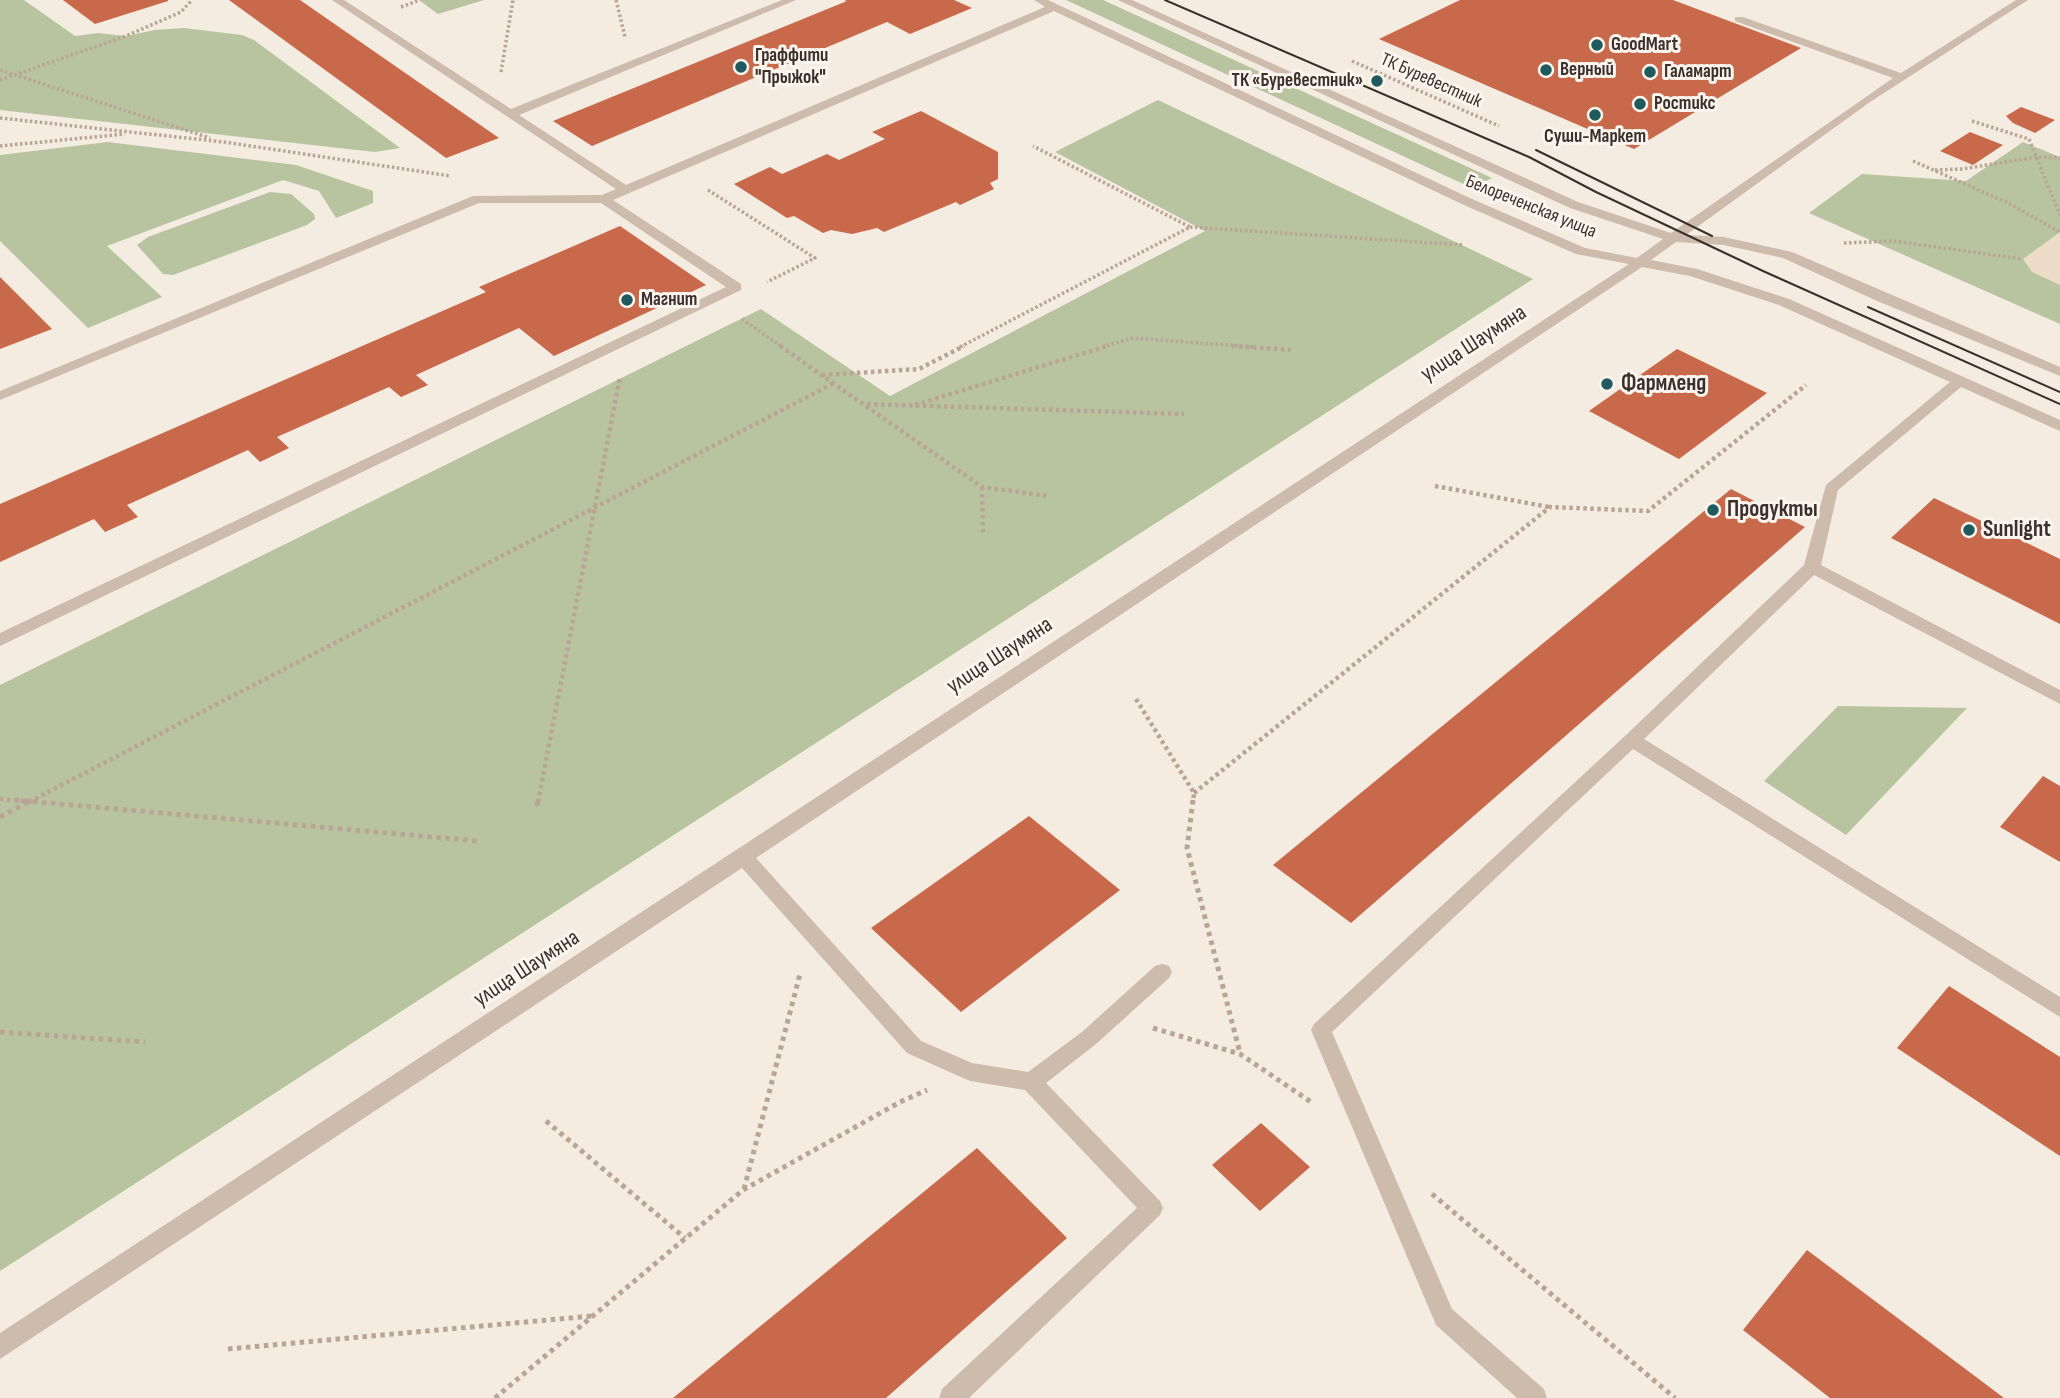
<!DOCTYPE html>
<meta charset="utf-8">
<style>
body{margin:0}
canvas{display:block;background:#f4ebe1}
</style>
<canvas width="2060" height="1398"></canvas>
<script>
const c = document.querySelector('canvas').getContext('2d');
c.lineJoin = 'round';
function paint(path, color) {
  c.fillStyle = color;
  c.fill(path, 'evenodd');
}
function shape(rows) {
  const path = new Path2D();
  for (const r of rows) {
    path.moveTo(r[0], r[1]);
    for (let i = 2; i < r.length; i += 2) path.lineTo(r[i], r[i + 1]);
  }
  return path;
}
function trace(path, color, width, dash) {
  c.strokeStyle = color;
  c.lineWidth = width;
  c.lineCap = dash ? 'butt' : 'round';
  c.setLineDash(dash || []);
  c.stroke(path);
}
function write(font, color, halo, rows, align = 'center') {
  c.font = font + ' "Sofia Sans Condensed",sans-serif';
  c.lineWidth = 6;
  c.setLineDash([]);
  c.textBaseline = 'middle';
  c.strokeStyle = halo;
  c.fillStyle = color;
  for (const [text, x, y, turn = 0] of rows) {
    c.save();
    c.translate(x, y);
    c.rotate((+turn || 0) * Math.PI / 180);
    c.textAlign = isNaN(turn) ? turn : align;
    if (halo) c.strokeText(text, 0, 0);
    c.fillText(text, 0, 0);
    c.restore();
  }
}
paint(shape([
 [0,0,24,0,75,36,98,33,126,36,155,30,184,28,242,35,254,40,400,148,375,152,0,110],
 [419,0,484,0,438,14],
 [1066,0,1103,0,1492,178,1472,188],
 [1158,100,1533,279,0,1271,0,685,761,309,890,396,1205,231,1055,152],
 [108,142,296,165,373,191,373,203,336,218,319,191,283,180,107,246,162,297,88,328,0,241,0,155],
 [2023,142,2060,157,2060,324,1809,213,1862,174,1966,181],
 [270,192,291,194,314,214,315,219,307,225,173,275,163,274,137,245,148,237],
 [1838,706,1967,708,1846,835,1764,781]
]), '#b8c4a0');
paint(shape([
 [2060,232,2060,285,2032,272,2023,259]
]), '#ecdcc8');
paint(shape([
 [63,0,168,0,168,1,95,24],
 [229,0,300,0,499,138,446,158],
 [844,0,954,0,972,8,910,34,887,22,592,146,553,121,847,1],
 [1460,0,1673,0,1801,48,1634,149,1379,39],
 [2021,107,2055,120,2035,133,2013,123,2006,116],
 [921,111,998,152,998,179,990,183,994,189,960,205,956,202,884,232,877,228,852,234,831,230,823,233,794,216,787,218,734,184,770,167,782,174,827,154,839,160,885,139,872,132],
 [1970,132,2003,145,1973,165,1940,151],
 [620,226,706,285,554,356,519,328,416,375,428,385,401,397,389,387,277,437,289,448,260,462,248,450,127,505,138,517,105,532,94,519,0,562,0,504,486,292,479,287],
 [0,277,52,329,0,349],
 [1677,349,1767,393,1679,459,1589,411],
 [1731,489,1805,527,1351,923,1273,865],
 [1934,498,2060,559,2060,624,1891,538],
 [2043,776,2060,786,2060,862,2000,827],
 [1029,816,1120,890,961,1012,871,928],
 [1949,986,2060,1057,2060,1156,1897,1048],
 [1261,1123,1310,1167,1260,1211,1212,1165],
 [977,1148,1067,1238,886,1398,673,1398],
 [1807,1250,2004,1398,1830,1398,1743,1330]
]), '#c8694b');
trace(shape([
 [616,0,625,37],
 [401,7,420,0],
 [1352,61,1499,126],
 [0,70,210,138],
 [501,72,513,0],
 [0,80,126,36,181,12,192,0],
 [0,118,224,142,451,176],
 [1972,121,2029,139,2060,215],
 [0,146,125,134],
 [1913,161,2008,203,2060,232],
 [1935,170,1962,169,2036,157,2060,158],
 [708,190,815,258,767,282],
 [1190,227,1464,245],
 [1844,243,1893,241,2023,259],
 [742,319,782,347],
 [960,347,1190,227,1033,146],
 [1102,347,1132,338,1256,347]
]), '#b9a596', 3.5, [2.5, 2.5]);
trace(shape([
 [780,346,982,487,1048,496],
 [1232,346,1291,350],
 [822,375,919,369,964,346],
 [867,404,1184,414],
 [915,405,1107,346],
 [1435,486,1549,507],
 [982,487,983,536],
 [1136,699,1194,793,1193,802],
 [1194,793,1550,507,1648,511,1806,385],
 [0,799,35,802],
 [29,802,834,383],
 [538,802,620,377]
]), '#b9a596', 4.5, [3.5, 3.5]);
trace(shape([
 [15,800,478,841],
 [1193,800,1187,848,1240,1053],
 [537,806,538,800],
 [0,817,32,800],
 [1153,1028,1240,1054,1311,1102],
 [0,1032,145,1042],
 [546,1121,685,1238],
 [744,1189,800,974],
 [1432,1194,1675,1398],
 [228,1349,592,1316],
 [495,1398,743,1190,900,1102,927,1090]
]), '#b9a596', 5, [4.5, 4.5]);
paint(shape([
 [332,0,344,0,511,109,782,0,796,0,519,115,626,185,1045,7,1034,0,1048,0,1472,199,1585,248,1637,258,1663,239,1570,208,1118,0,1132,0,1578,202,1671,233,1893,78,1735,21,1735,17,1743,17,1901,73,2016,0,2028,0,1870,102,1686,235,1724,237,1792,252,2060,367,2060,376,1877,301,1783,258,1724,245,1676,242,1651,260,1697,269,1789,299,2060,420,2060,431,1961,387,1838,490,1821,565,2060,690,2060,704,1814,575,1644,739,2060,997,2060,1017,1633,749,1332,1032,1452,1309,1544,1389,1547,1398,1517,1398,1436,1325,1311,1030,1314,1024,1626,735,1804,565,1826,485,1950,382,1779,305,1690,276,1642,267,756,858,921,1041,972,1063,1028,1072,1082,1032,1155,966,1162,964,1169,966,1172,972,1169,978,1096,1044,1046,1083,1160,1201,1163,1208,1160,1215,969,1398,939,1398,942,1389,1137,1208,1025,1090,970,1081,907,1053,742,868,0,1359,0,1333,1629,264,1576,254,1464,205,1054,11,613,200,741,284,741,290,0,646,0,633,726,287,601,203,479,203,0,400,0,391,473,196,602,195,616,189,332,0]
]), '#cdbbac');
trace(shape([
 [1165,0,1529,157,1596,192,1763,271,2060,404],
 [1536,150,1712,236],
 [1868,307,2060,392]
]), '#3b302b', 2);
for (const [x, y, r, color] of [
 [1597,45,7,"#1f5a5e"],
 [741,67,7,"#1f5a5e"],
 [1546,70,7,"#1f5a5e"],
 [1650,72,7,"#1f5a5e"],
 [1377,81,7,"#1f5a5e"],
 [1640,104,7,"#1f5a5e"],
 [1595,115,7,"#1f5a5e"],
 [627,300,7,"#1f5a5e"],
 [1607,384,7,"#1f5a5e"],
 [1713,510,7,"#1f5a5e"],
 [1969,530,7,"#1f5a5e"]
]) {
  const dot = new Path2D();
  dot.arc(x, y, r, 0, 2 * Math.PI);
  c.fillStyle = color;
  c.fill(dot);
  trace(dot, '#fbf5ee', 2.5);
}
write('bold 19px', '#3b302b', '#fbf5ee', [
 ["GoodMart",1611,45],
 ["Граффити",755,56],
 ["\"Прыжок\"",755,78],
 ["Верный",1560,70],
 ["Галамарт",1664,72],
 ["ТК «Буревестник»",1363,81,"right"],
 ["Ростикс",1654,104],
 ["Суши-Маркет",1595,137,"center"],
 ["Магнит",641,300]
], 'left');
write('19px', '#3b302b', '#fbf5ee', [
 ["ТК Буревестник",1431,81,24],
 ["Белореченская улица",1531,207,22]
]);
write('23px', '#3b302b', '#fbf5ee', [
 ["улица Шаумяна",1474,344,-33],
 ["улица Шаумяна",1000,656,-33],
 ["улица Шаумяна",527,969,-33]
]);
write('bold 23px', '#3b302b', '#fbf5ee', [
 ["Фармленд",1621,384],
 ["Продукты",1727,510],
 ["Sunlight",1983,530]
], 'left');
</script>
